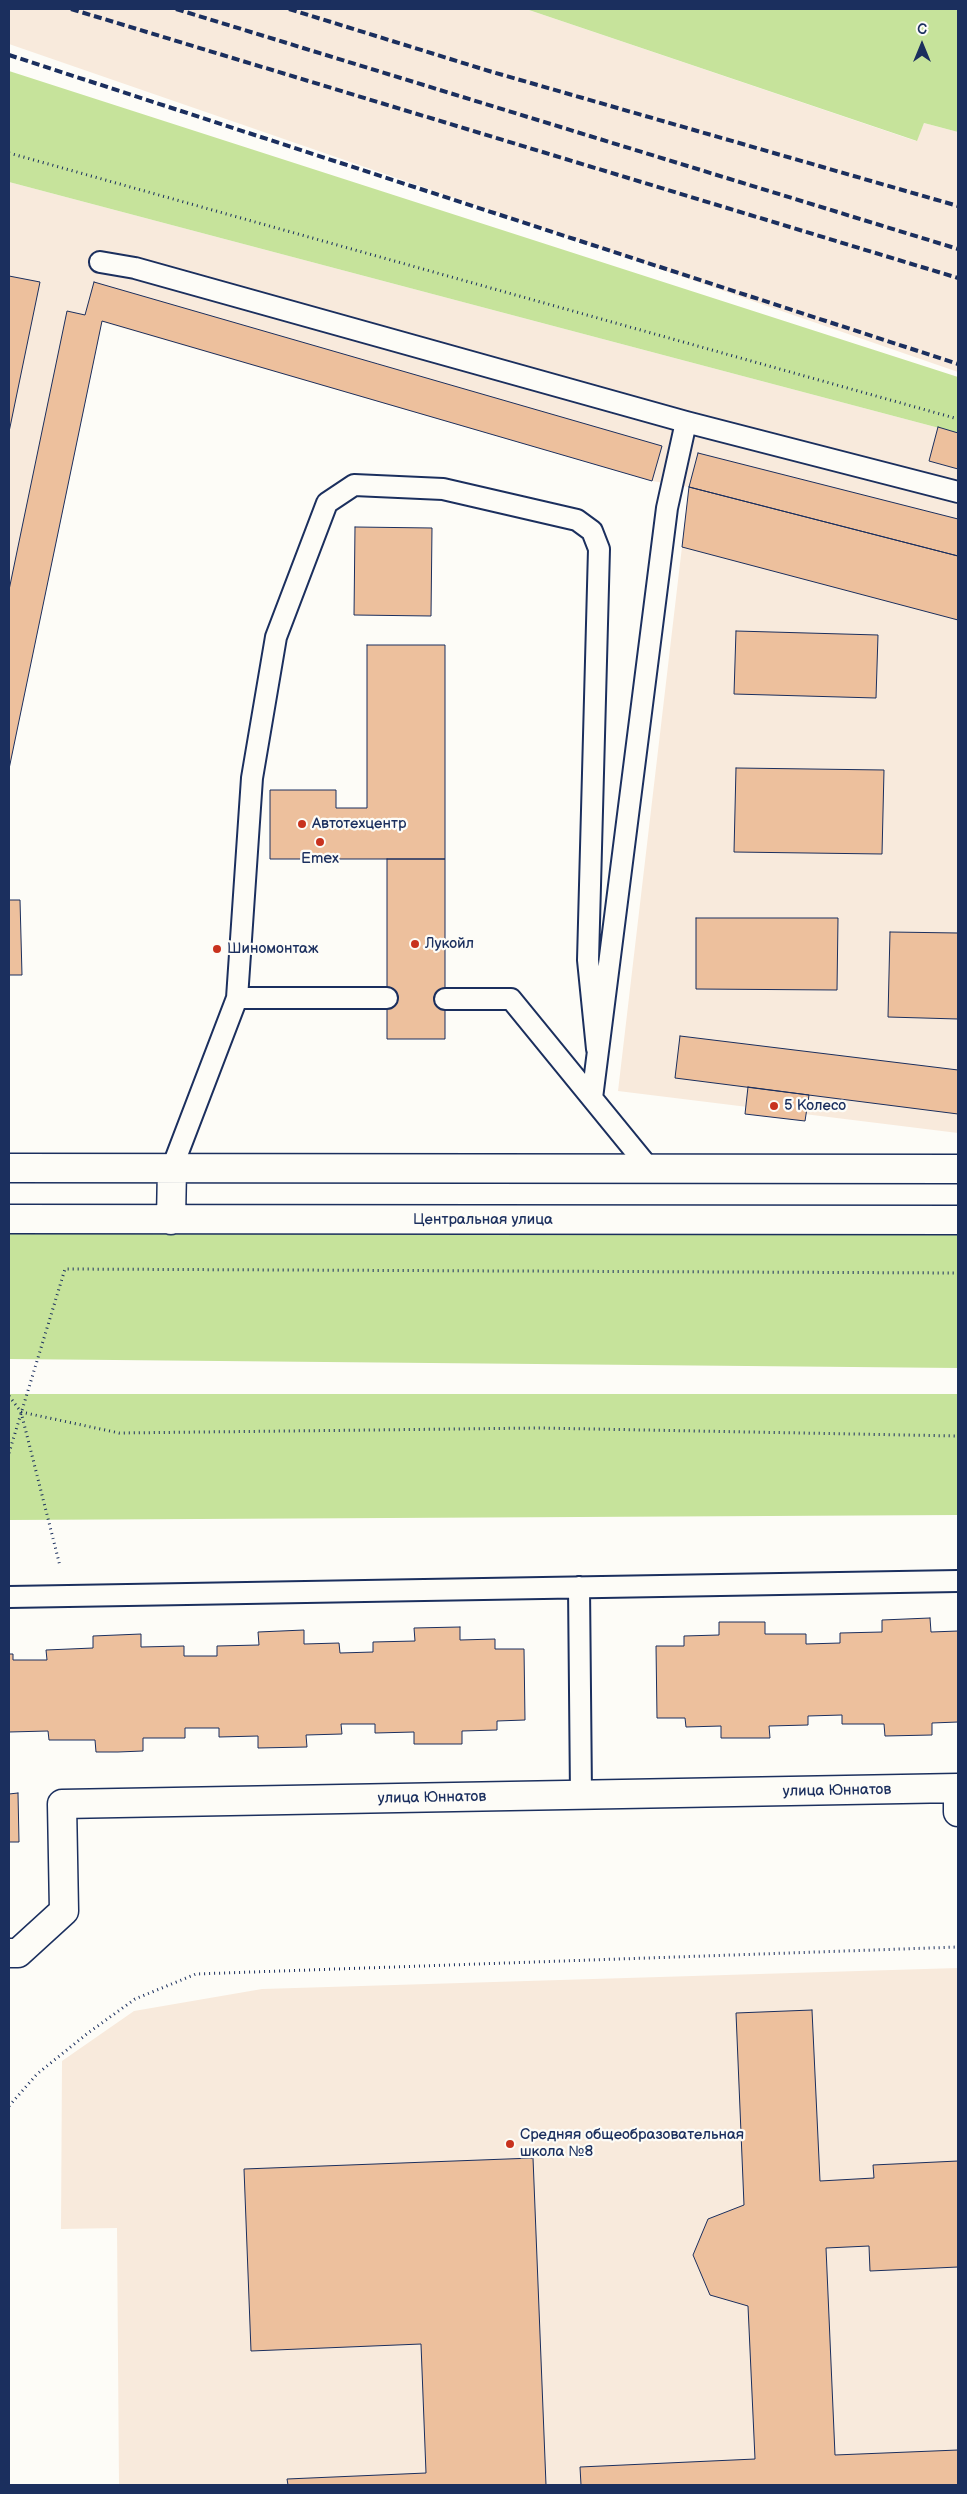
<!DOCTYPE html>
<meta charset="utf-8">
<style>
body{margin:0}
#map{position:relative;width:967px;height:2494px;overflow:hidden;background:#fdfcf7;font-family:"Balsamiq Sans",sans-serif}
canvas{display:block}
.frame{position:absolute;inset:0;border:10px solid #1b2f5e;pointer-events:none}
.north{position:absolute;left:897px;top:20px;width:50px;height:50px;-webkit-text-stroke:4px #fdfcf7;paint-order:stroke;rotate:0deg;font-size:14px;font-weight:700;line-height:20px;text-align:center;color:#1b2f5e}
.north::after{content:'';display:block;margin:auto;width:18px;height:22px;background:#1b2f5e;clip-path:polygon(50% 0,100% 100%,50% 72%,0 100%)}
</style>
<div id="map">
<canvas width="967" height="2494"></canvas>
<div class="frame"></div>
<div class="north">С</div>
</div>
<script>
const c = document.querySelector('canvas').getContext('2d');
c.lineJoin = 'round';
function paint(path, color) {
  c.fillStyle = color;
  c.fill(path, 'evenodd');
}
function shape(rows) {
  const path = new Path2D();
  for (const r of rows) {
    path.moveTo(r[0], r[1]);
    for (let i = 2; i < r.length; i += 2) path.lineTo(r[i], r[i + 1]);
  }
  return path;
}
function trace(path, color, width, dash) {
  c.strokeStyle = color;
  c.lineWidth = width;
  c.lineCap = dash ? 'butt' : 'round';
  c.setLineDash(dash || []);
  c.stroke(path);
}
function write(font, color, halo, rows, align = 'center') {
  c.font = font + ' "Balsamiq Sans",sans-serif';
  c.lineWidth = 4.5;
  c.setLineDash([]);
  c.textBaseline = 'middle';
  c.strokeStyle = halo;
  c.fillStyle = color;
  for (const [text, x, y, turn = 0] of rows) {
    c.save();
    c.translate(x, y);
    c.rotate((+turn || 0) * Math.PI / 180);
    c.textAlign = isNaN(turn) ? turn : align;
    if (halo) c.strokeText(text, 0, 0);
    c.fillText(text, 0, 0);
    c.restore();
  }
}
paint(shape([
 [9,9,526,9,916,141,924,123,958,132,958,372,9,44],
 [9,182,958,433,958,1133,618,1091,689,487,652,481,102,322,9,769],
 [958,1968,958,2485,119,2485,117,2228,61,2229,62,2061,134,2011,262,1989]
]), '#f8eadc');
paint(shape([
 [526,9,958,9,958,132,924,123,917,141],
 [9,71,958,377,958,433,9,182],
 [9,1229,958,1230,958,1368,9,1359],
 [9,1394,958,1394,958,1515,9,1520]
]), '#c6e39b');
const building = shape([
 [9,276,40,282,9,432,9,276],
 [94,282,662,446,652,481,102,321,9,769,9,590,67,311,85,315,94,282],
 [938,427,958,433,958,469,929,461,938,427],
 [698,453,958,519,958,556,689,487,698,453],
 [689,487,958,556,958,620,682,547,689,487],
 [355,527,432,528,431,616,354,615,355,527],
 [736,631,878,635,876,698,734,694,736,631],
 [367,645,445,645,445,859,270,859,270,790,336,790,336,808,367,808,367,645],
 [736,768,884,770,882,854,734,852,736,768],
 [387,859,445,859,445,1039,387,1039,387,859],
 [9,900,20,900,22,975,9,975,9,900],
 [696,918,838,918,837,990,696,989,696,918],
 [890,932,958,933,958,1019,888,1017,890,932],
 [680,1036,958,1070,958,1114,675,1078,680,1036],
 [748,1087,809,1095,805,1121,745,1114,748,1087],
 [930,1618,931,1632,958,1631,958,1722,932,1723,932,1735,885,1736,884,1724,842,1724,842,1715,808,1716,808,1725,769,1726,770,1738,721,1738,721,1726,686,1727,685,1718,657,1718,656,1646,684,1646,684,1636,719,1635,719,1622,765,1622,765,1634,806,1634,806,1644,840,1643,840,1633,882,1632,882,1620,930,1618],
 [460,1627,460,1640,495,1639,495,1649,524,1649,525,1720,497,1721,497,1730,462,1731,462,1744,414,1744,414,1732,375,1733,375,1724,341,1724,342,1734,306,1735,307,1747,258,1748,258,1736,219,1737,219,1728,185,1728,185,1738,143,1738,143,1751,118,1752,96,1752,95,1740,49,1740,48,1731,9,1732,9,1654,13,1654,13,1660,47,1660,46,1650,93,1648,93,1636,141,1634,141,1647,184,1646,184,1656,217,1656,217,1646,259,1645,258,1632,304,1630,304,1644,339,1643,340,1653,373,1652,373,1642,415,1641,414,1628,460,1627],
 [18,1793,19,1842,9,1842,9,1794,18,1793],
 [812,2010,820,2181,874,2178,873,2165,958,2161,958,2267,870,2271,869,2246,826,2248,835,2455,958,2450,958,2485,581,2485,580,2467,755,2459,748,2306,710,2295,693,2255,708,2219,744,2205,736,2013,812,2010],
 [533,2158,546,2485,288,2485,287,2479,426,2473,421,2344,251,2351,244,2169,533,2158]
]);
paint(building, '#edc09d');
trace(building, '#1b2f5e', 1);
const service = shape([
 [100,262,135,268,686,422,958,492],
 [237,998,387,998],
 [445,999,511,999,649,1168],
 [592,1098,667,508,686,422],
 [172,1168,237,998,252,778,276,637,327,503,354,485,443,489,577,520,592,531,599,549,588,960,597,1049],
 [579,1587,581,1795],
 [9,1597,958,1581]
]);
const minor = shape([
 [9,1953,18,1953,64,1911,62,1804,958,1788,958,1812]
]);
const secondary = shape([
 [9,1168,958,1169],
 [9,1219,958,1220],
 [171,1220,172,1168]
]);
trace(service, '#1b2f5e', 24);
trace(minor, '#1b2f5e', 31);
trace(secondary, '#1b2f5e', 31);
trace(shape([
 [9,153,958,419],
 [9,1396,21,1412,60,1566],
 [21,1412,119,1433,540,1428,958,1436],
 [9,1453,65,1269,958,1273],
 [9,2106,37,2074,88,2033,135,1999,196,1974,958,1947]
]), '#1b2f5e', 3, [1, 4]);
trace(service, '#fdfcf7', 20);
trace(minor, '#fdfcf7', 28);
trace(secondary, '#fdfcf7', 28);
trace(shape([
 [71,9,958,278],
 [176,9,958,249],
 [289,9,489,71,958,206],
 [9,55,958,364]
]), '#1b2f5e', 4, [8, 4]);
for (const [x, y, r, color] of [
 [302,824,5,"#c8321e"],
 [320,842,5,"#c8321e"],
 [415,944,5,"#c8321e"],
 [217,949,5,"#c8321e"],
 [774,1106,5,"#c8321e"],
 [510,2144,5,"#c8321e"]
]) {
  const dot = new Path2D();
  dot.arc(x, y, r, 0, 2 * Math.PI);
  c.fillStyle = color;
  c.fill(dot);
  trace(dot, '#fdfcf7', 2);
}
write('15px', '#1b2f5e', '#fdfcf7', [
 ["Автотехцентр",312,824],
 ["Emex",320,859,"center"],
 ["Лукойл",425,944],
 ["Шиномонтаж",227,949],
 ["5 Колесо",784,1106],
 ["Средняя общеобразовательная",520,2135],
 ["школа №8",520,2152]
], 'left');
write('15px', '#1b2f5e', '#fdfcf7', [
 ["Центральная улица",483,1220],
 ["улица Юннатов",837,1791,-1],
 ["улица Юннатов",432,1798,-1]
]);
</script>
